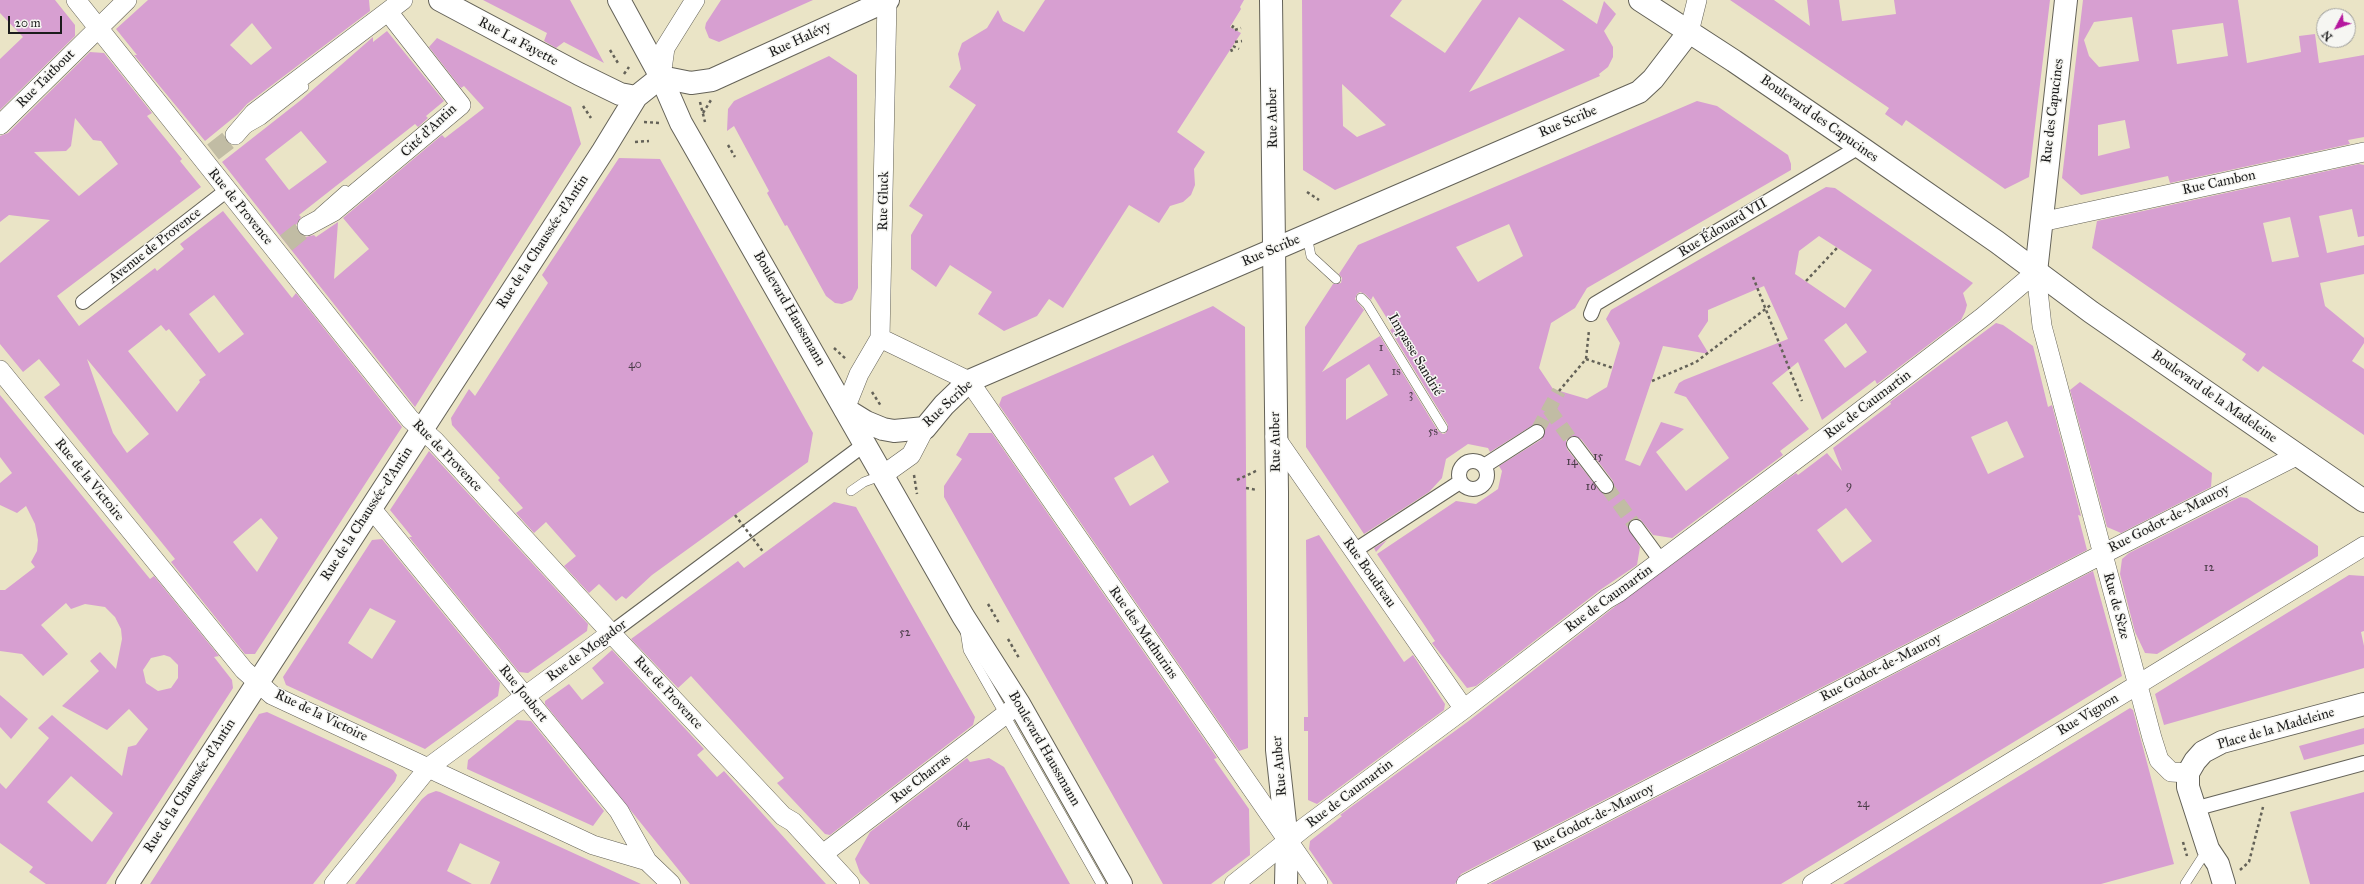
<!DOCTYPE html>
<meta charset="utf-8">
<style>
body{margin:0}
#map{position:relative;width:2364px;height:884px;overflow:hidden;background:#eae4c6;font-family:"IM FELL Great Primer",serif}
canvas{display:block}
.north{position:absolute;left:2316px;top:8px;width:40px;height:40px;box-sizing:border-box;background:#f6f6f2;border:1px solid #9f9f9c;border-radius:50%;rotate:229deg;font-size:11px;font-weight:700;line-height:16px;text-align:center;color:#1c1c1c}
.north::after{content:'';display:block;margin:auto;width:14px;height:18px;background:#b5179e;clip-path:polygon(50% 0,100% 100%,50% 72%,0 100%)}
.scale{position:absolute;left:8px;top:16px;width:54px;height:18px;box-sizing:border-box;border:2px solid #1c1c1c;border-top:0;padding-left:5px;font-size:12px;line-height:14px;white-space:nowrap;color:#1c1c1c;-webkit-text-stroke:3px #f6f6f2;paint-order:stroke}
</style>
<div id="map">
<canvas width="2364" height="884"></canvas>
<div class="north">N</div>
<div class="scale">20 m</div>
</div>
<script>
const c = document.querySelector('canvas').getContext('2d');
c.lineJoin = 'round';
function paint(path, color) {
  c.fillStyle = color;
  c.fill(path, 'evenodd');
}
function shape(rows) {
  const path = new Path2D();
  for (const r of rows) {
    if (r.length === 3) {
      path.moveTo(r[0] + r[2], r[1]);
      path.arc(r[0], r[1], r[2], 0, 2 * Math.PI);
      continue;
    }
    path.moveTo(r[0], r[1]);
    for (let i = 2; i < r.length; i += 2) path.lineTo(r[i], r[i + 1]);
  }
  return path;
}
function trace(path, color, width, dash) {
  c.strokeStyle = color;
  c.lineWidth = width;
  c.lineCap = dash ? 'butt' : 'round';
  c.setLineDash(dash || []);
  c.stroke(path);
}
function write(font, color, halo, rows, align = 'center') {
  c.font = font + ' "IM FELL Great Primer",serif';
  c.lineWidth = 3;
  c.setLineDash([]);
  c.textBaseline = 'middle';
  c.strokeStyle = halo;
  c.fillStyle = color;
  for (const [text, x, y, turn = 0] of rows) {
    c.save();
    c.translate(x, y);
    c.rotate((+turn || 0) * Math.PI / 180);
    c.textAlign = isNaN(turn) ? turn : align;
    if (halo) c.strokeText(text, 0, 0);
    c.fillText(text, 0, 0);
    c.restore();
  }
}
paint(shape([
 [0,0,55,0,75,25,75,36,0,110,0,59,23,37,0,13],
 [148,0,369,0,370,11,247,104,238,114,205,141,134,55,137,55,116,29],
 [252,23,272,48,251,65,230,45],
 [483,0,570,0,604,63,564,42,556,48,544,41,547,33],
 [721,0,813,0,719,42,709,38,705,28,706,23],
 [1045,0,1244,0,1240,7,1241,9,1230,27,1241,33,1177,132,1205,152,1194,169,1195,185,1191,195,1183,202,1170,206,1159,223,1129,205,1063,308,1049,299,1037,316,1004,331,978,314,992,292,950,265,936,287,911,269,911,235,923,215,909,206,976,105,949,87,961,69,958,54,962,43,987,28,998,10,1003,21,1024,32],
 [1302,0,1402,0,1390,16,1445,53,1482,0,1562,0,1597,24,1604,1,1616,14,1604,31,1613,47,1613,57,1608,67,1599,74,1600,76,1335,190,1303,170],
 [1519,17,1565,50,1469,92],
 [1342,84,1386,125,1357,137,1343,126],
 [1730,0,1774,0,1810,26,1807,0,1839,0,1842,21,1896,14,1894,0,2050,0,2029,177,2005,189,1906,120,1902,126,1885,114,1889,108],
 [2083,0,2238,0,2247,63,2301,52,2299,36,2315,34,2319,63,2364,55,2364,137,2348,140,2350,144,2170,183,2168,176,2081,195,2062,178],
 [2132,17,2139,61,2099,67,2089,56,2084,40,2094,22],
 [2223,23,2228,56,2177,64,2172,30],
 [2125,120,2130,148,2098,156,2098,125],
 [387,31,444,101,426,116,428,118,418,127,415,124,299,215,301,217,296,225,297,231,306,237,314,235,316,237,338,222,334,279,369,249,343,218,442,135,445,138,484,108,464,86,461,88,429,47,437,38,571,107,581,144,415,407,222,162,301,100,373,37,373,42],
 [301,131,327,162,289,190,265,159],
 [90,52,104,53,152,113,147,116,182,159,180,161,201,187,57,296,79,326,155,268,157,271,184,249,180,244,223,211,292,298,296,293,402,427,255,654,245,654,171,562,175,559,44,397,60,385,59,383,39,359,23,372,0,344,0,263,50,220,9,215,0,222,0,136,8,133],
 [75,118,93,140,101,141,118,164,79,196,34,152,66,151,71,146],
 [214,295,244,334,219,353,189,314],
 [161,325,166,331,169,329,206,375,199,380,200,382,177,412,128,351],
 [87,359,149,434,127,453,113,433],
 [261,518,278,538,257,572,233,542],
 [829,56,857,75,858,288,852,300,842,304,835,303,826,296,787,225,785,226,767,193,769,191,734,126,727,131,728,109,734,101],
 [1697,101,1717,106,1788,155,1791,164,1791,170,1587,288,1575,308,1551,323,1539,368,1553,389,1587,399,1607,387,1620,343,1606,319,1611,310,1826,187,1835,188,1973,283,1963,293,1967,305,1965,312,1961,320,1877,384,1875,380,1822,420,1798,362,1772,383,1809,429,1780,451,1783,455,1672,538,1653,535,1640,519,1631,520,1628,528,1640,547,1637,565,1600,590,1476,686,1467,688,1432,643,1435,641,1377,554,1456,501,1476,504,1498,489,1502,471,1499,466,1542,439,1545,432,1544,428,1541,424,1533,425,1490,452,1488,448,1468,444,1446,459,1442,478,1429,492,1364,534,1306,447,1305,327,1333,284,1341,283,1342,278,1339,274,1358,245],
 [1509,224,1523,256,1478,282,1456,247],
 [1819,236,1872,270,1845,308,1795,274,1799,251],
 [1764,286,1788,339,1684,380,1679,383,1674,393,1686,397,1729,458,1686,491,1656,452,1684,429,1661,422,1640,466,1625,460,1663,346,1709,354,1698,336,1708,321,1708,310],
 [1360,292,1365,294,1371,300,1373,296,1393,328,1390,330,1448,425,1446,433,1443,434,1438,431,1380,336,1322,372,1364,310,1355,299,1357,294],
 [1846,323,1867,352,1845,368,1824,340],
 [1369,364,1388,395,1346,420,1346,379],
 [1573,436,1581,439,1613,481,1614,489,1611,493,1607,494,1600,491,1567,449,1566,440],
 [619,158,660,159,813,433,808,462,652,575,626,599,622,596,616,601,599,584,589,593,564,566,576,556,546,522,534,533,516,513,523,508,498,480,500,478,452,425,451,418,469,389,475,396,486,379,548,283,542,275],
 [2359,164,2364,165,2364,236,2358,237,2352,209,2319,216,2327,253,2364,245,2364,274,2320,283,2325,306,2364,338,2364,343,2352,361,2364,369,2364,435,2263,366,2258,372,2242,360,2246,354,2092,248,2097,221],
 [2290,217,2299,257,2272,262,2263,223],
 [1213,306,1245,327,1248,748,1239,751,999,405,1002,397],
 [1153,455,1169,482,1130,506,1114,478],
 [1996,323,2003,325,2033,346,2048,407,2052,405,2081,516,2078,515,2087,550,1461,874,1455,884,1333,884,1309,849,1310,841,1342,816,1340,815,1470,720,1613,608,1796,473,1798,475,1827,453,1842,471,1833,448,1891,404,1890,402],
 [2007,421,2024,457,1988,474,1971,437],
 [1846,508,1872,541,1842,563,1817,530],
 [2080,382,2212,473,2211,487,2121,533,2107,527,2070,390],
 [0,395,150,579,154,576,219,656,214,657,232,680,233,688,106,884,46,884,29,872,33,867,0,843,0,783,6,789,49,738,38,728,52,715,122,776,128,747,136,745,148,729,129,709,107,730,62,706,99,671,90,661,100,652,116,669,122,639,121,629,115,617,105,607,85,604,71,609,66,603,41,625,68,654,43,676,22,654,0,651,0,590,5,590,35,567,31,562,37,551,38,540,35,524,26,506,17,513,0,505,0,483,12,473,0,457],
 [164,655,170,657,178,665,178,678,171,688,158,691,146,683,143,670,151,658],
 [71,776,113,813,92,842,47,802],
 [969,433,992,433,1217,758,1214,759,1249,809,1250,855,1211,884,1163,884,944,497,944,486,962,459,956,455],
 [429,451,588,624,587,631,528,673,519,672,409,537,412,537,390,510],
 [2240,497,2247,498,2318,546,2318,556,2157,654,2145,653,2135,632,2120,574,2122,559,2129,553],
 [834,502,856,507,975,717,973,725,830,835,825,834,777,783,784,778,691,676,678,688,631,639,738,561,744,568],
 [1319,535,1404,662,1413,655,1445,704,1444,710,1317,804,1308,800,1308,731,1304,731,1304,717,1308,717,1306,540],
 [382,539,500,683,498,696,425,749,286,685,283,677,372,540],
 [370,608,396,621,372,659,348,643],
 [1387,540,1376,552,1374,548],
 [2093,571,2122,676,1781,884,1490,884],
 [2349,575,2364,576,2364,631,2361,632,2364,646,2364,668,2164,725,2155,694],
 [612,650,704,749,697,755,717,777,724,771,826,884,690,884,545,704,545,701,569,684,582,700,604,683,592,668],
 [0,695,28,719,11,739,0,727],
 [2130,708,2133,710,2174,864,2101,884,1843,884],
 [267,712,393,770,397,775,395,781,313,884,150,884,259,714],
 [517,720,531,721,604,811,593,826,467,769,468,760],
 [2364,728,2364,744,2304,760,2299,746],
 [967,758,970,762,989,758,1004,767,1070,884,870,884,860,873,855,859,870,832],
 [436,791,440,792,641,884,490,884,500,862,460,843,447,871,472,884,355,884,422,799,428,794],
 [2364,792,2364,884,2310,884,2290,812]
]), '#d79fd1');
trace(shape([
 [1549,409,1574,444],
 [1537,431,1559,391],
 [1606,486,1636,527]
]), '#c1bca4', 14, [14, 7]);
trace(shape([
 [213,152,235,135],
 [286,243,307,226]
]), '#c1bca4', 19, [19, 10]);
const service = shape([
 [248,128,262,120,304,87],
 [319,213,345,190],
 [1307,236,1311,256,1336,279],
 [1361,298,1367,304,1443,428],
 [851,491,864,482,883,475],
 [965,631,968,650,1101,884],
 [2185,884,2207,850]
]);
const pedestrian = shape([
 [83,302,226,191],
 [1591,314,1595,304,1859,147],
 [1574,444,1606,486],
 [1473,475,14],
 [1484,466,1537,432],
 [1636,527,1661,561],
 [1354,551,1460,482],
 [611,633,865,444],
 [2194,809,2364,763]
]);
const minor = shape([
 [76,0,410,419,435,441,611,633,783,816,793,822,850,884],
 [1689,32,1697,0],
 [661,77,665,48,695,0],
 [0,125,127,0],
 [235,135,254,113,403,0],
 [2041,222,2364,152],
 [307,226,333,212,461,105,389,13],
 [2036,272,2042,326,2152,738,2159,760,2171,772,2188,773],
 [880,338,969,381,1318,884],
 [0,370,244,670,272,695,593,845,647,861],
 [845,409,859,374,880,338,887,0],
 [1275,437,1464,709],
 [883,475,911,455,925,428],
 [371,508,619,811,647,861,671,884],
 [823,854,1019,704],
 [334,884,429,767,611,633],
 [1234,884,1305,827,1464,709,1607,599,1619,592,1829,435,1984,316,2036,272],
 [1466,884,2091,560,2298,455],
 [1812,884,2364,546]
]);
const tertiary = shape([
 [1271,0,1277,492,1277,750,1287,841,1286,884],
 [2036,272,2066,0]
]);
const secondary = shape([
 [440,0,579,74,620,94,636,97],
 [845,409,866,422,883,429,894,431,925,428,944,405,969,381,1639,92,1653,79,1689,32],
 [127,884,603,151,636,97,661,77,691,83,712,80,888,0]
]);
const primary = shape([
 [619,0,661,77,681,123,963,616,1019,704,1121,884],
 [1640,0,1734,61,1863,149,1997,242,2091,312,2364,501],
 [2224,884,2218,864,2208,849,2188,787,2188,773,2195,761,2203,752,2222,742,2364,704]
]);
trace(service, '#646258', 10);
trace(pedestrian, '#646258', 16);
trace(minor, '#646258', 20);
trace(tertiary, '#646258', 24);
trace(secondary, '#646258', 24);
trace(primary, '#646258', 24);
trace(shape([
 [1232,28,1235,23],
 [1235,30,1241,28],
 [1235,42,1242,41],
 [1233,46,1239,49],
 [1231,49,1233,54],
 [610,50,618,63],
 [624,74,629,67],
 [700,102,705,122],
 [583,106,591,118],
 [703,113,711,100],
 [644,122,660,123],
 [635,142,649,141],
 [728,145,735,157],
 [1307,192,1319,200],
 [1753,277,1802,401],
 [1806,281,1837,248],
 [834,348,847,360],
 [1586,359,1613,368],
 [1652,381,1696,362,1772,304],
 [1559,391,1586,359,1589,330],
 [872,392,881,406],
 [914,475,917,494],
 [1237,480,1258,470],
 [1246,488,1257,490],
 [988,604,999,623],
 [1008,639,1019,658],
 [2183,842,2187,856],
 [2240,870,2249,862,2263,807]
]), '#646258', 2.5, [3, 3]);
trace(service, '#fff', 9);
trace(pedestrian, '#fff', 14);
trace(minor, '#fff', 19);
trace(tertiary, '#fff', 22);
trace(secondary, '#fff', 22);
trace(primary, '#fff', 22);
trace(shape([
 [735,515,764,553]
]), '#646258', 2.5, [3, 3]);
write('12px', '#4b3d49', null, [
 ["1",1381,348],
 ["40",635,365],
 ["1s",1396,372],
 ["3",1411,395],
 ["5s",1433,432],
 ["15",1598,457],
 ["14",1572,462],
 ["9",1849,486],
 ["16",1591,487],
 ["12",2209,568],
 ["52",905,633],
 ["24",1863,804],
 ["64",963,824]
]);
write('14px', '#1c1c1c', '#f6f6f2', [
 ["Rue Halévy",800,40,-25],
 ["Rue La Fayette",518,42,28],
 ["Rue Taitbout",46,79,-45],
 ["Rue des Capucines",2053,111,-83],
 ["Rue Auber",1273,118,-91],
 ["Boulevard des Capucines",1819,119,35],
 ["Rue Scribe",1568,122,-23],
 ["Cité d'Antin",429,131,-43],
 ["Rue Cambon",2219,183,-12],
 ["Rue Gluck",884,201,-89],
 ["Rue de Provence",240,207,51],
 ["Rue Édouard VII",1723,228,-31],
 ["Rue de la Chaussée-d'Antin",543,242,-57],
 ["Avenue de Provence",155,246,-38],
 ["Rue Scribe",1271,251,-23],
 ["Boulevard Haussmann",789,309,60],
 ["Impasse Sandrié",1415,355,59],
 ["Boulevard de la Madeleine",2214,397,35],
 ["Rue Scribe",948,404,-43],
 ["Rue de Caumartin",1868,405,-37],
 ["Rue Auber",1276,442,-91],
 ["Rue de Provence",447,456,46],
 ["Rue de la Victoire",89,480,51],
 ["Rue de la Chaussée-d'Antin",367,514,-57],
 ["Rue Godot-de-Mauroy",2169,519,-27],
 ["Rue Boudreau",1369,573,55],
 ["Rue de Caumartin",1609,599,-36],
 ["Rue de Sèze",2116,606,75],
 ["Rue des Mathurins",1143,633,55],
 ["Rue de Mogador",587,651,-36],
 ["Rue Godot-de-Mauroy",1881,668,-27],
 ["Rue de Provence",668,693,47],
 ["Rue Joubert",523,694,51],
 ["Rue Vignon",2088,715,-31],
 ["Rue de la Victoire",321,716,26],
 ["Place de la Madeleine",2276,729,-16],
 ["Boulevard Haussmann",1044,749,60],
 ["Rue Auber",1280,766,-95],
 ["Rue Charras",921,779,-38],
 ["Rue de la Chaussée-d'Antin",190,786,-57],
 ["Rue de Caumartin",1350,794,-37],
 ["Rue Godot-de-Mauroy",1594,818,-27]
]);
</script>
